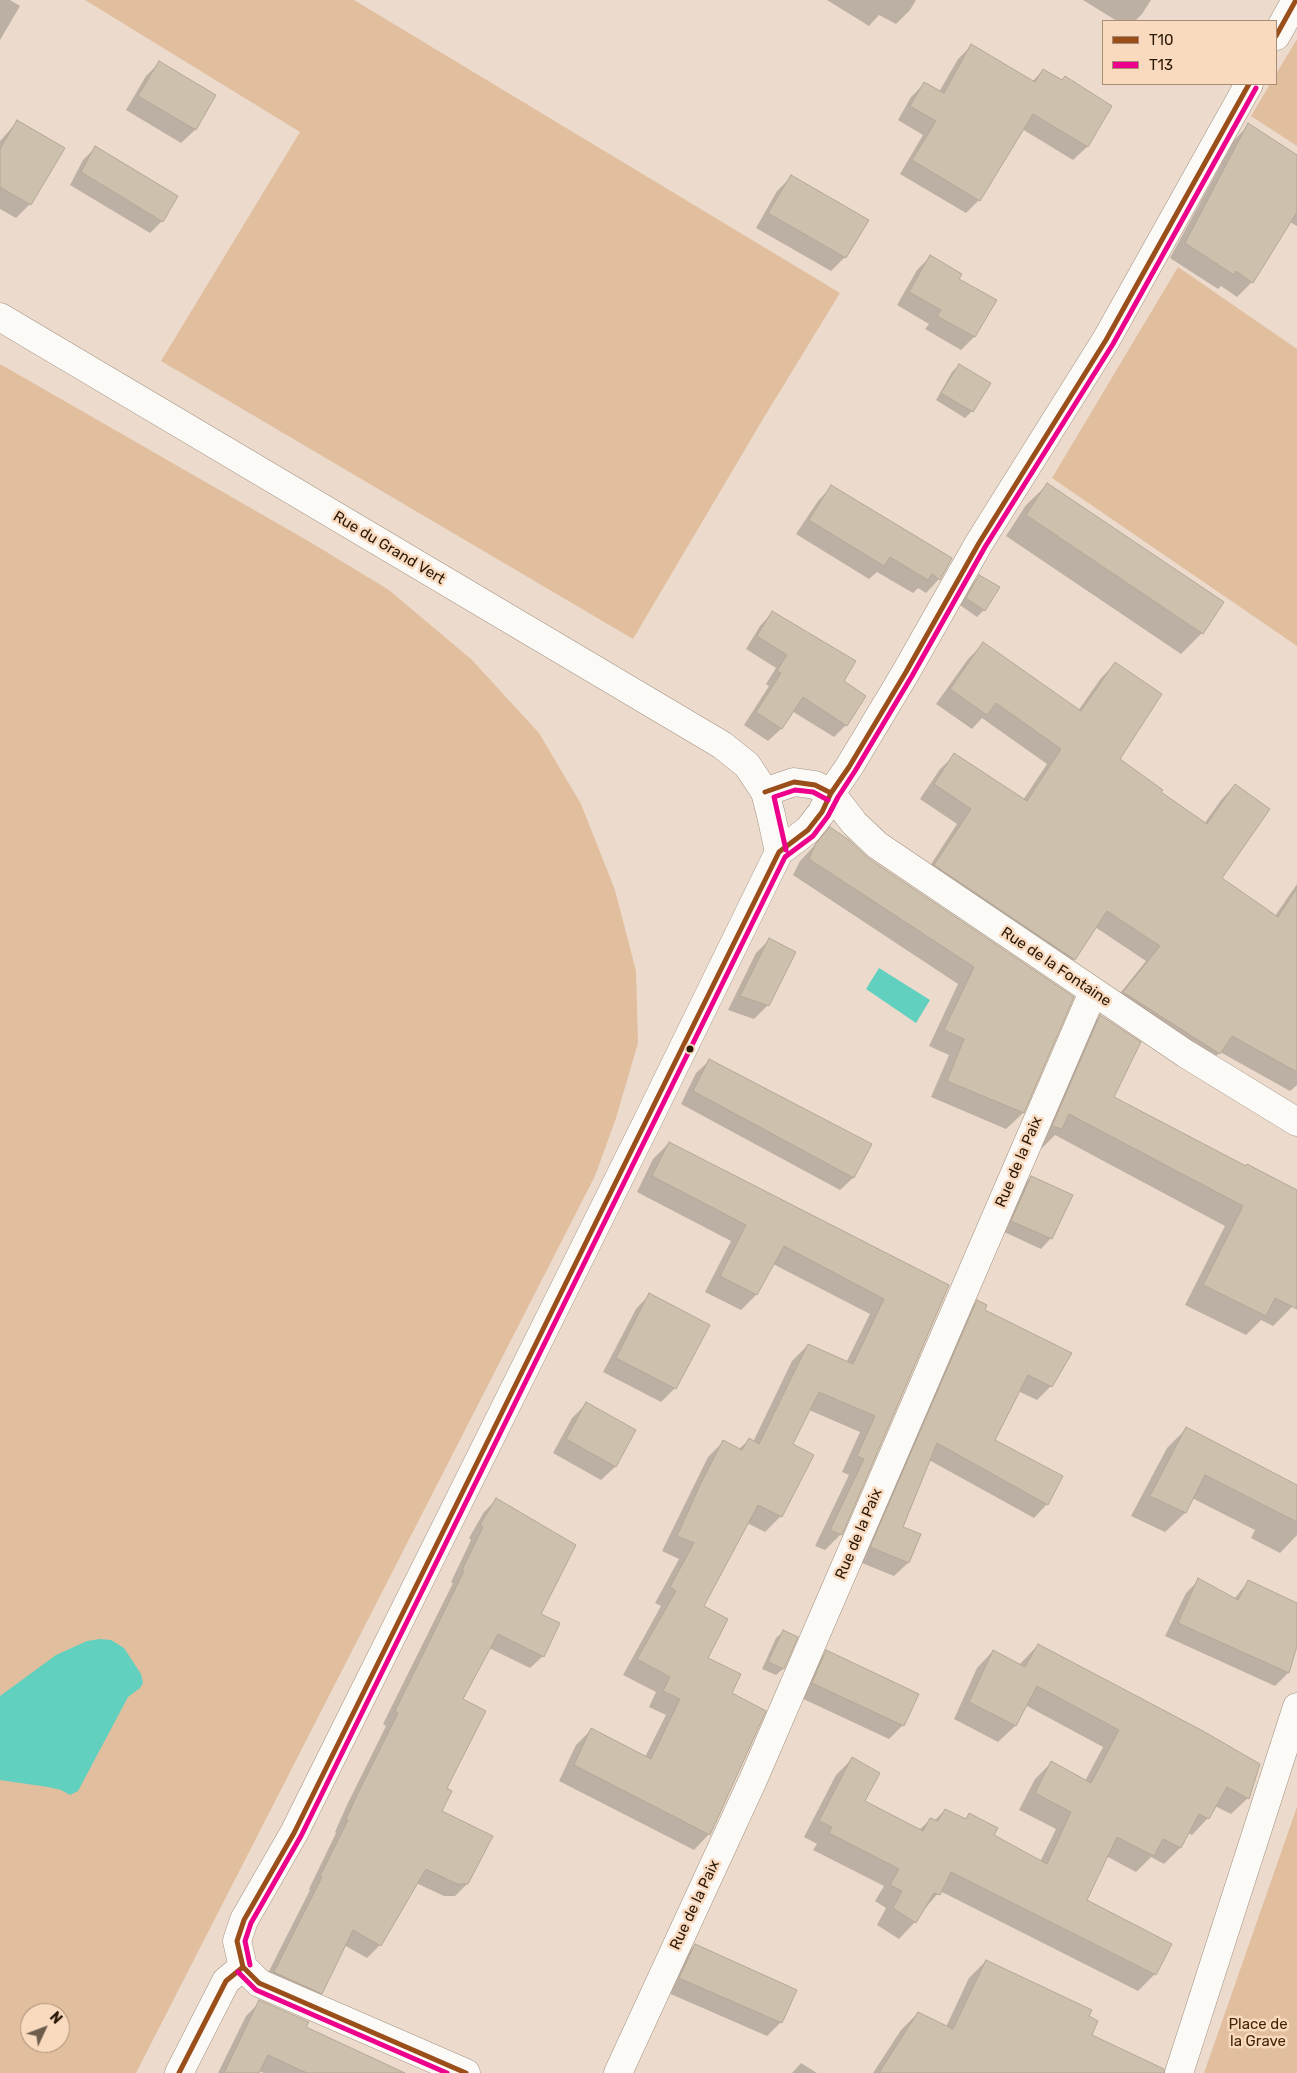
<!DOCTYPE html>
<style>
body{margin:0}
#map{position:relative;width:1297px;height:2073px;overflow:hidden;background:#ecdbcc;font-family:Rubik,sans-serif}
canvas{display:block}
.legend{position:absolute;left:1102px;top:20px;width:175px;height:65px;box-sizing:border-box;background:#f9dabf;border:1px solid #a78d75;margin:0;padding:6px 9px;list-style:none;font-size:15px;color:#2b1907}
.legend li{display:flex;align-items:center;gap:10px;height:25px}
.legend b{width:25px;border:1px solid #a78d75}
.north{position:absolute;left:20px;top:2003px;width:50px;height:50px;box-sizing:border-box;background:#f9dabf;border:1px solid #a78d75;border-radius:50%;rotate:47deg;font-size:14px;font-weight:700;line-height:20px;text-align:center;color:#2b1907}
.north::after{content:'';display:block;margin:auto;width:18px;height:22px;background:#6f5d4c;clip-path:polygon(50% 0,100% 100%,50% 72%,0 100%)}
</style>
<div id="map">
<canvas width="1297" height="2073"></canvas>
<ul class="legend">
<li><b style="height:6px;background:#9a4e19"></b>T10</li>
<li><b style="height:6px;background:#ec008c"></b>T13</li>
</ul>
<div class="north">N</div>
</div>
<script>
const c = document.querySelector('canvas').getContext('2d');
c.lineJoin = 'round';
function paint(path, color) {
  c.fillStyle = color;
  c.fill(path, 'evenodd');
}
function shape(rows) {
  const path = new Path2D();
  for (const r of rows) {
    path.moveTo(r[0], r[1]);
    for (let i = 2; i < r.length; i += 2) path.lineTo(r[i], r[i + 1]);
  }
  return path;
}
function trace(path, color, width, dash) {
  c.strokeStyle = color;
  c.lineWidth = width;
  c.lineCap = dash ? 'butt' : 'round';
  c.setLineDash(dash || []);
  c.stroke(path);
}
function write(font, color, halo, rows, align = 'center') {
  c.font = font + ' Rubik,sans-serif';
  c.lineWidth = 5;
  c.setLineDash([]);
  c.textBaseline = 'middle';
  c.strokeStyle = halo;
  c.fillStyle = color;
  for (const [text, x, y, turn = 0] of rows) {
    c.save();
    c.translate(x, y);
    c.rotate((+turn || 0) * Math.PI / 180);
    c.textAlign = isNaN(turn) ? turn : align;
    if (halo) c.strokeText(text, 0, 0);
    c.fillText(text, 0, 0);
    c.restore();
  }
}
paint(shape([
 [85,0,354,0,840,293,763,419,633,639,161,361,300,132],
 [1297,39,1297,146,1251,116,1270,84,1276,84,1276,74],
 [1178,267,1297,349,1297,646,1052,478],
 [0,364,310,542,389,590,472,660,539,733,581,804,615,890,636,971,638,1043,616,1118,595,1176,136,2073,0,2073],
 [30,2013,60,2013,60,2043,30,2043],
 [1297,1807,1297,2073,1204,2073]
]), '#e1be9e');
paint(shape([
 [879,968,930,1000,916,1023,866,989],
 [100,1639,111,1640,124,1648,141,1674,143,1683,140,1688,128,1697,78,1791,70,1795,61,1790,48,1787,0,1780,0,1696,56,1655,87,1641]
]), '#61d0bf');
paint(shape([
 [0,0,10,0,20,6,0,40],
 [827,0,916,0,910,10,896,24,879,15,869,26],
 [1083,0,1151,0,1142,14,1135,21,1117,21],
 [971,46,1032,82,1043,70,1111,106,1087,147,1073,160,1022,129,979,200,966,213,900,174,923,135,898,120,911,97,925,83,939,92,958,59],
 [159,63,214,95,195,130,181,143,126,110,146,76],
 [17,122,30,204,16,218,0,209,0,141],
 [1249,125,1297,157,1297,226,1290,222,1252,282,1237,297,1221,286,1218,289,1170,258,1234,140],
 [95,148,162,221,150,233,70,185,83,160],
 [791,177,845,257,831,271,756,228,777,191],
 [930,257,958,279,974,337,961,350,925,329,929,324,897,305,917,270],
 [959,365,972,411,965,418,936,400,952,372],
 [1047,485,1222,602,1202,633,1181,654,1006,536,1026,505],
 [831,487,939,579,926,593,918,588,913,593,877,572,869,579,796,534,818,501],
 [979,576,998,588,984,610,977,617,960,605,973,583],
 [772,613,842,681,846,725,834,737,792,711,781,729,768,741,744,725,769,686,766,684,776,668,746,649,760,626],
 [983,644,1078,711,1101,678,1115,664,1118,760,1160,793,1204,824,1221,800,1235,785,1220,879,1275,916,1297,884,1297,1085,1290,1091,1220,1052,1205,1068,1109,1007,1146,961,1095,927,1074,959,1059,974,921,880,957,824,920,799,940,769,955,755,1023,800,1047,764,982,718,972,729,936,704,968,659],
 [830,829,867,859,1072,997,1023,1113,1006,1129,931,1097,949,1055,929,1046,958,984,793,875,800,861],
 [769,940,768,1005,754,1019,728,1010,756,953],
 [1100,1016,1113,1097,1246,1167,1297,1191,1297,1297,1292,1307,1273,1326,1261,1320,1246,1335,1185,1305,1225,1226,1055,1135,1042,1148,1034,1145,1081,1035],
 [709,1061,870,1145,853,1178,840,1190,681,1104,696,1073],
 [669,1143,948,1286,841,1534,825,1550,815,1546,849,1475,842,1472,860,1432,809,1410,792,1444,781,1516,765,1532,747,1523,702,1606,706,1658,730,1694,709,1834,694,1850,559,1781,576,1745,591,1730,645,1757,666,1715,649,1707,656,1692,623,1675,661,1606,655,1603,679,1559,662,1551,708,1457,724,1441,739,1449,749,1440,753,1442,792,1361,808,1345,846,1363,870,1314,773,1264,756,1295,741,1310,705,1292,731,1241,637,1192,653,1159],
 [1031,1177,1051,1238,1041,1249,1002,1231,1021,1187],
 [649,1295,675,1388,661,1402,603,1372,636,1309],
 [977,1301,1051,1386,1037,1400,1018,1391,993,1441,1047,1504,1034,1518,929,1460,901,1528,908,1563,894,1576,857,1561,964,1315],
 [586,1404,634,1431,615,1467,601,1480,553,1453,572,1418],
 [1186,1429,1297,1487,1297,1535,1280,1553,1251,1538,1255,1530,1192,1498,1185,1513,1165,1532,1131,1516,1167,1448],
 [496,1500,539,1614,543,1656,530,1668,489,1648,461,1700,441,1811,467,1884,455,1896,444,1896,416,1883,380,1945,367,1958,344,1945,321,1993,309,2005,262,1985,310,1890,309,1889,336,1833,335,1832,347,1805,386,1726,383,1724,453,1583,451,1582,471,1540,469,1538,484,1512],
 [1199,1580,1234,1599,1248,1582,1297,1605,1297,1643,1288,1673,1275,1686,1165,1636,1186,1593],
 [783,1632,796,1638,783,1669,776,1675,762,1669,776,1638],
 [1038,1645,1248,1798,1231,1814,1215,1806,1208,1818,1192,1835,1188,1833,1180,1848,1164,1864,1151,1857,1136,1872,1106,1856,1085,1901,1170,1945,1155,1974,1138,1991,940,1891,922,1912,915,1922,899,1939,877,1925,886,1908,875,1901,884,1886,813,1850,817,1844,804,1837,836,1775,852,1759,864,1802,919,1830,931,1819,934,1821,945,1810,964,1820,970,1814,992,1835,1040,1862,1056,1829,1019,1810,1035,1779,1051,1763,1085,1781,1103,1747,1025,1705,1015,1726,998,1742,954,1719,977,1668,993,1651,1019,1665],
 [826,1652,903,1725,889,1739,799,1697,812,1666],
 [695,1945,781,2022,767,2036,666,1992,681,1959],
 [986,1961,1088,2017,1090,2036,1160,2073,873,2073,901,2030,918,2013,946,2027,969,1978],
 [260,2002,304,2028,368,2073,264,2073,259,2071,258,2073,218,2073,246,2016],
 [801,2063,817,2073,792,2073]
]), '#0003');
const building = shape([
 [971,44,1035,82,1043,69,1062,80,1065,76,1112,106,1088,147,1033,114,980,201,912,160,936,121,910,106,924,82,944,93,971,44],
 [159,61,216,95,196,130,138,96,159,61],
 [17,120,65,148,31,205,0,187,0,149,17,120],
 [1248,123,1297,155,1297,212,1253,283,1236,271,1234,275,1185,243,1248,123],
 [95,146,178,196,163,222,81,172,95,146],
 [791,175,869,220,846,258,768,213,791,175],
 [930,255,962,274,959,279,997,300,975,337,937,316,941,310,909,292,930,255],
 [959,364,991,383,973,412,941,393,959,364],
 [1047,483,1224,602,1203,634,1026,515,1047,483],
 [831,485,952,558,940,580,932,574,928,580,890,557,884,566,809,520,831,485],
 [979,575,1000,587,985,611,966,598,979,575],
 [772,611,856,661,844,681,866,696,847,726,803,697,782,729,756,712,781,673,777,671,787,655,757,636,772,611],
 [983,642,1081,711,1115,662,1162,694,1120,759,1163,790,1161,792,1207,824,1235,784,1270,809,1222,878,1278,917,1297,888,1297,1072,1232,1036,1220,1054,1123,992,1160,946,1107,911,1075,960,934,865,971,809,934,784,954,753,1027,801,1061,749,996,703,987,715,950,689,983,642],
 [830,827,849,840,868,858,1074,997,1024,1113,947,1081,964,1039,944,1030,974,967,809,859,816,843,830,827],
 [769,938,796,952,769,1006,740,996,769,938],
 [1100,1015,1141,1042,1114,1097,1246,1166,1247,1164,1297,1190,1297,1309,1275,1298,1266,1316,1203,1285,1243,1206,1069,1114,1062,1129,1052,1126,1100,1015],
 [709,1059,872,1144,854,1178,693,1091,709,1059],
 [669,1142,949,1285,842,1535,830,1530,864,1459,857,1456,875,1416,819,1392,793,1444,814,1455,782,1517,758,1505,704,1606,728,1619,708,1658,741,1674,732,1693,766,1711,710,1835,574,1765,591,1728,651,1759,680,1699,663,1691,670,1677,637,1659,676,1591,670,1587,694,1543,677,1536,701,1483,723,1440,742,1450,749,1438,759,1444,808,1344,853,1364,884,1299,784,1246,757,1295,720,1276,746,1225,652,1176,669,1142],
 [1031,1176,1073,1195,1052,1239,1011,1221,1031,1176],
 [649,1293,710,1325,676,1389,616,1358,649,1293],
 [977,1300,987,1305,985,1310,1072,1353,1052,1387,1028,1375,995,1440,1063,1476,1048,1505,937,1443,903,1527,921,1534,909,1563,870,1547,977,1300],
 [586,1402,636,1430,616,1467,566,1439,586,1402],
 [1186,1427,1297,1485,1297,1522,1205,1475,1186,1513,1150,1496,1186,1427],
 [496,1498,576,1545,541,1614,560,1623,544,1657,498,1634,463,1699,486,1711,447,1788,452,1791,442,1811,493,1836,468,1884,457,1884,426,1869,381,1946,353,1930,322,1994,274,1972,322,1877,320,1876,348,1820,346,1819,359,1791,398,1713,395,1711,464,1571,462,1570,483,1527,480,1525,496,1498],
 [1198,1578,1238,1600,1248,1580,1297,1603,1297,1646,1289,1673,1178,1623,1198,1578],
 [783,1630,798,1637,784,1669,768,1662,783,1630],
 [1038,1644,1203,1731,1260,1764,1249,1799,1227,1787,1209,1819,1199,1814,1181,1848,1163,1839,1154,1856,1117,1837,1087,1900,1172,1944,1156,1975,951,1872,940,1895,934,1893,916,1923,893,1908,902,1891,890,1885,899,1869,829,1833,832,1827,819,1821,852,1757,880,1773,865,1801,923,1831,930,1818,938,1821,945,1809,966,1819,969,1813,998,1828,994,1835,1047,1864,1071,1812,1035,1793,1051,1761,1091,1783,1119,1730,1037,1686,1016,1726,969,1702,993,1650,1025,1667,1038,1644],
 [826,1650,919,1694,904,1726,812,1683,826,1650],
 [695,1944,797,1990,782,2023,679,1978,695,1944],
 [986,1960,1092,2010,1089,2016,1098,2021,1092,2035,1164,2069,1164,2073,879,2073,918,2012,953,2029,986,1960],
 [259,2000,309,2022,306,2027,405,2073,307,2073,268,2055,259,2073,224,2073,259,2000]
]);
paint(building, '#cdc0ad');
trace(building, '#b4a796', 1);
const minor = shape([
 [1276,36,1296,0],
 [765,792,794,782,815,785,831,793,854,823,877,845,1186,1054,1297,1122],
 [779,852,808,830,822,812,831,793,849,767,906,672,979,543,1106,340,1249,84],
 [618,2073,753,1780,1093,992],
 [1179,2073,1297,1707]
]);
const tertiary = shape([
 [179,2073,226,1981,243,1967]
]);
const secondary = shape([
 [0,317,722,745,747,765,765,792,771,815,779,852,647,1122,294,1833,244,1920,237,1941,243,1967,259,1983,466,2073]
]);
trace(minor, '#a19181', 29);
trace(tertiary, '#a19181', 29);
trace(secondary, '#a19181', 29);
trace(minor, '#fcfaf7', 28);
trace(tertiary, '#fcfaf7', 28);
trace(secondary, '#fcfaf7', 28);
trace(shape([
 [1276,36,1296,0],
 [765,792,794,782,815,785,831,793],
 [243,1967,237,1941,244,1920,294,1833,779,852,808,830,822,812,831,793,849,767,906,672,979,543,1106,340,1249,84],
 [243,1967,259,1983,466,2073],
 [179,2073,226,1981,243,1967]
]), '#9a4e19', 5);
trace(shape([
 [786,850,774,797,795,790,813,792,828,800],
 [250,1965,245,1941,251,1923,301,1836,785,857,813,836,828,816,838,797,855,771,912,676,985,547,1113,344,1256,88],
 [238,1972,256,1990,447,2073]
]), '#ec008c', 5);
for (const [x, y, r, color] of [
 [690,1049,4.5,"#2b1907"]
]) {
  const dot = new Path2D();
  dot.arc(x, y, r, 0, 2 * Math.PI);
  c.fillStyle = color;
  c.fill(dot);
  trace(dot, '#f9dabf', 2);
}
write('15px', '#2b1907', '#f9dabf', [
 ["Rue du Grand Vert",389,548,31],
 ["Rue de la Fontaine",1056,967,34],
 ["Rue de la Paix",1019,1162,-67],
 ["Rue de la Paix",859,1534,-67],
 ["Rue de la Paix",695,1905,-65]
]);
write('15px', '#422503', '#f9dabf', [
 ["Place de",1258,2025],
 ["la Grave",1258,2042]
]);
</script>
